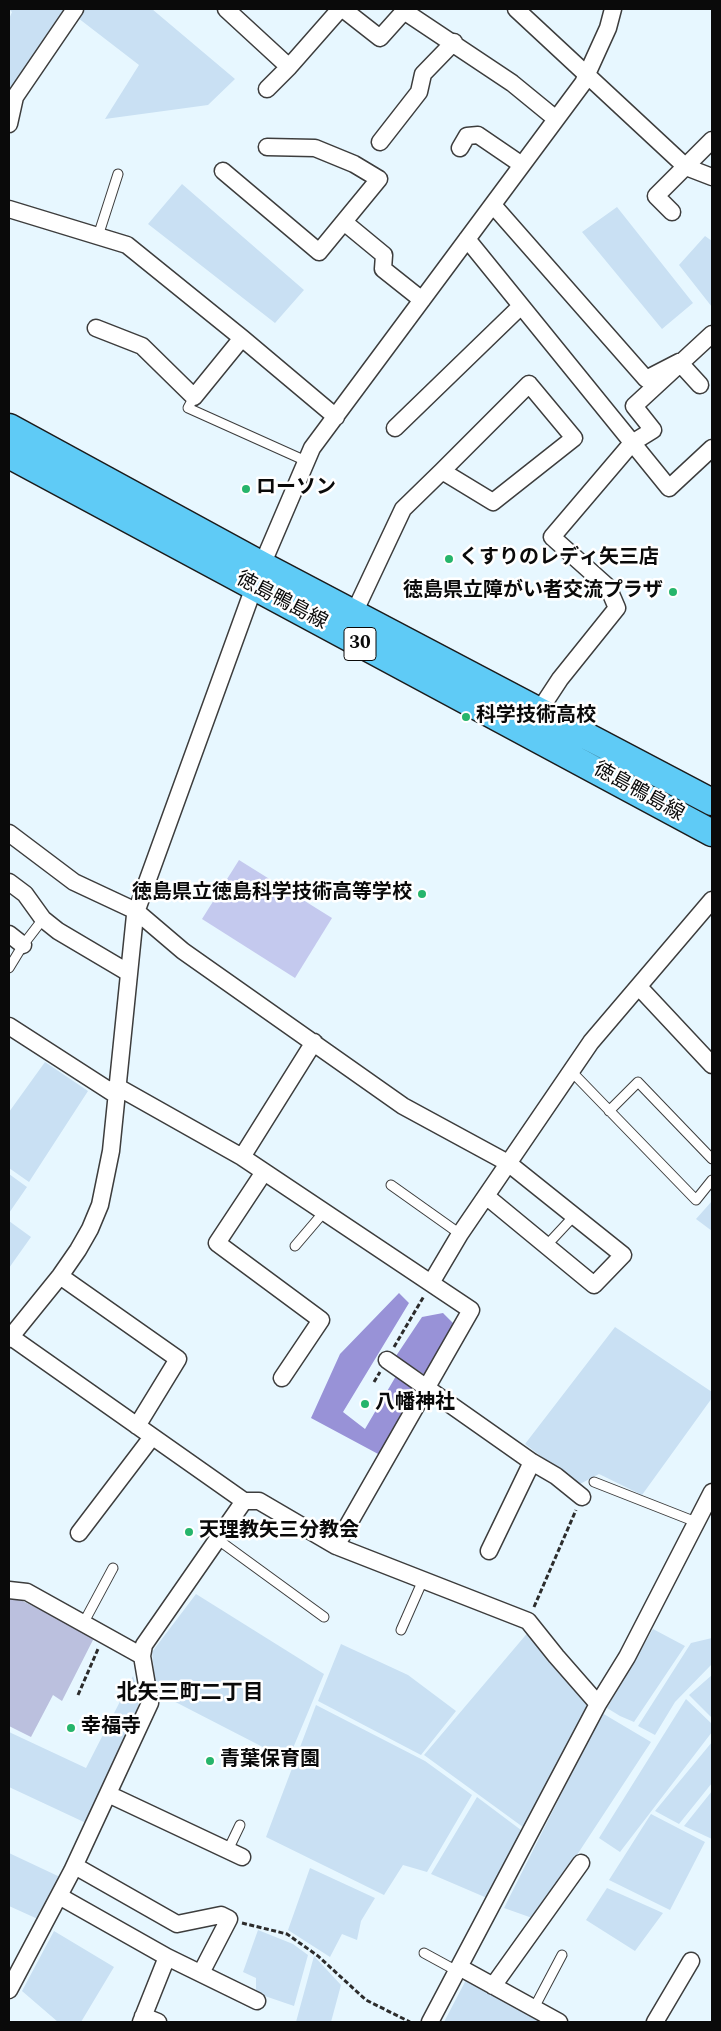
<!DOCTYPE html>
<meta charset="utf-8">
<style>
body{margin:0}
#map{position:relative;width:721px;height:2031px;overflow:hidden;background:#e7f7ff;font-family:Spectral,serif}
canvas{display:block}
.frame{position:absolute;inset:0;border:10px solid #0a0a0a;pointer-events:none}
</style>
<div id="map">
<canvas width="721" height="2031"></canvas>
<div class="frame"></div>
</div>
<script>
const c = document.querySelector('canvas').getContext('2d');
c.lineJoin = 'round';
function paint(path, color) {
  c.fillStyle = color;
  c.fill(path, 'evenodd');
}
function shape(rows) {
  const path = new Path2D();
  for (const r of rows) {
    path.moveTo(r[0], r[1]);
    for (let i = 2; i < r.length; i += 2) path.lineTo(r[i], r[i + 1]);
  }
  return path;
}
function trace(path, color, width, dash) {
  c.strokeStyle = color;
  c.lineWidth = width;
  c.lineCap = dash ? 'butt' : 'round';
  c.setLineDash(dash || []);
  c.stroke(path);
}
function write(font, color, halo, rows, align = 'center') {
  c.font = font + ' Spectral,"Noto Sans JP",serif';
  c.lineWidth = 5;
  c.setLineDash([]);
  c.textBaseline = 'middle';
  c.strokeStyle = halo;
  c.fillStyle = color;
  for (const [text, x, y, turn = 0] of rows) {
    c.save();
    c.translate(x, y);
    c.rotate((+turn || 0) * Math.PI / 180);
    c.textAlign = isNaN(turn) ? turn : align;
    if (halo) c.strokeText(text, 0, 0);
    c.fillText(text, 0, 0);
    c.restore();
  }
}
paint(shape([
 [9,9,68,9,9,93,9,19,12,12],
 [84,9,152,9,235,79,208,105,105,119,139,65,78,18],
 [182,184,304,290,275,323,148,224],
 [617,207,693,303,662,329,582,232],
 [705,236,712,241,712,307,679,265],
 [45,1062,88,1091,29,1182,9,1168,9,1112],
 [9,1174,27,1187,9,1213],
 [712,1201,712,1231,696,1219],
 [9,1221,31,1237,9,1268],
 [615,1327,712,1392,712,1398,642,1495,599,1474,578,1485,525,1444],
 [196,1594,324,1674,288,1760,156,1692,152,1652],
 [653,1629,685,1646,634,1722,620,1716,607,1708],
 [530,1630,592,1705,527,1830,424,1755],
 [712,1638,712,1664,675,1702,655,1735,638,1726,691,1643],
 [341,1644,408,1675,456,1711,421,1755,318,1701],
 [712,1675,712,1718,689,1695],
 [133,1676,140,1698,133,1724,86,1823,9,1787,9,1732,86,1768],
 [686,1699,712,1724,712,1732,620,1852,599,1838],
 [316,1705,425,1761,472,1795,427,1872,403,1865,384,1895,266,1837],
 [602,1713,651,1742,535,1919,504,1908],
 [712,1742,712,1783,679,1824,655,1811],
 [712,1791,712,1839,684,1826],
 [477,1797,525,1833,487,1898,431,1874],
 [651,1814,705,1842,670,1910,609,1880],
 [9,1853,60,1877,40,1920,9,1906],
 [310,1868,375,1898,361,1921,357,1940,342,1934,330,1957,288,1930],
 [607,1888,663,1913,635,1951,586,1920],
 [258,1930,293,1944,308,1955,294,2006,256,1993,256,1978,243,1972],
 [54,1931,114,1967,81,2022,58,2022,22,1991],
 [314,1956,341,1985,331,2022,296,2022],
 [466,1980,542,2022,444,2022]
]), '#c9e0f3');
paint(shape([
 [399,1293,409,1303,343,1412,365,1429,396,1376,414,1388,380,1455,311,1418,340,1354],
 [443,1313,456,1326,425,1375,396,1356,422,1317]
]), '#9892d7');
paint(shape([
 [10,1595,95,1636,62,1701,53,1695,31,1737,9,1726]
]), '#bbc0de');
paint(shape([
 [239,860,332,918,295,978,202,919]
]), '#c4c9ee');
const service = shape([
 [98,236,118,174],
 [194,397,188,408,306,461],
 [9,968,23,945,43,919],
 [571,1071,696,1200,712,1180],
 [609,1111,638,1082,712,1159],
 [391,1185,460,1234],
 [295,1246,324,1212],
 [546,1246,574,1216],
 [594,1482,696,1522],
 [217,1539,324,1617],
 [84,1622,113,1568],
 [401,1630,423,1580],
 [228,1850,240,1825],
 [424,1953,457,1971],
 [534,2008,562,1955]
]);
const minor = shape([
 [226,9,289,67,340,9],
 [343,9,380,38,406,9],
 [516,9,686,167,712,177],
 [404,11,512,83,556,119],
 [267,89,289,67],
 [9,124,15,97,75,9],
 [380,142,419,92,423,74,454,42],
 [460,148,467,136,478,135,522,165],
 [223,171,319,252,379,179,354,164,315,148,267,147],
 [493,205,646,379,679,362,700,385],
 [9,209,127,245,242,338,336,417],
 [672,212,656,196,712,140],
 [344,222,384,255,383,269,422,300],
 [467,239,669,488,712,448],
 [96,328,142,346,194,397,242,338],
 [395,428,521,306],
 [354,613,403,509,442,471,529,384,574,438,493,502,442,471],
 [539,711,560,679,617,608,608,587,552,537,632,443,653,430,634,406,712,334],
 [9,833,74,882,136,911,183,951,403,1106,508,1163,623,1255,594,1285,486,1196],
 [9,882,25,894,43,919,58,931,129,973],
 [9,934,23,945],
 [639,987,712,1065],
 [9,1026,116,1095],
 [116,1086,242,1157,471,1310,336,1546],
 [242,1157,314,1042],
 [264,1172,217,1243,321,1320,282,1378],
 [60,1276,178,1359,137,1426],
 [431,1283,460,1234,591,1042,712,900],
 [11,1337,244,1501,259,1501,336,1546,528,1621,556,1656,598,1704],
 [9,1339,60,1276,78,1250,90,1229,100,1205,111,1151,135,915,262,565,312,448,583,83,608,28,613,9],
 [387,1360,532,1462,556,1476,582,1497],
 [79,1533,152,1437],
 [489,1551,532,1462],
 [9,1590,27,1592,142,1656],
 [108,1794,242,1857],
 [75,1866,177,1924,221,1915,229,1919,201,1973],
 [59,1896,167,1957,141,2022],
 [167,1957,257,2001],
 [459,1967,598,1704,627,1657,712,1492],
 [493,1986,581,1863],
 [9,1990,72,1871,150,1703,142,1656,144,1645,244,1501],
 [143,2016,158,2022],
 [430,2022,459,1967,559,2022],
 [655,2022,691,1961]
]);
const primary = shape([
 [9,427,262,565,712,802],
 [9,455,712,833]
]);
trace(service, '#3d3d3d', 11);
trace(minor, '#3d3d3d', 19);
trace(primary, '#1b1b1b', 29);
trace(shape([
 [394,1347,424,1296],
 [374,1382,380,1372],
 [534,1607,576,1510],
 [78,1695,98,1649],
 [242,1923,287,1934,318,1956,366,2000,410,2022]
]), '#2c2c2c', 3, [5, 2.5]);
trace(service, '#fff', 9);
trace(minor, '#fff', 16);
trace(primary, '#5fcbf6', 26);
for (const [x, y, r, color] of [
 [246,489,5,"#26b56b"],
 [449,559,5,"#26b56b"],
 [673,592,5,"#26b56b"],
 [466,717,5,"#26b56b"],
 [422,894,5,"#26b56b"],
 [365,1404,5,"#26b56b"],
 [189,1532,5,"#26b56b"],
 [71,1728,5,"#26b56b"],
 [210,1761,5,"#26b56b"]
]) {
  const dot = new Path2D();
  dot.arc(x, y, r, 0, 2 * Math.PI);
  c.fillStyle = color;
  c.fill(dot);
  trace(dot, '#fff', 2);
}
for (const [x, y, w] of [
 [360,644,32]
]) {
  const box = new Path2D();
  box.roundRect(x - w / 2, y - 16.5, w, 33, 4);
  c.fillStyle = '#fff';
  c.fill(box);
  trace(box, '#0a0a0a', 1);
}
write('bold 19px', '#0a0a0a', null, [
 ["30",360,644]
]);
write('bold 20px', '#0a0a0a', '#fff', [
 ["ローソン",256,489],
 ["くすりのレディ矢三店",459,559],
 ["徳島県立障がい者交流プラザ",663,592,"right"],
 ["科学技術高校",476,717],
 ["徳島県立徳島科学技術高等学校",412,894,"right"],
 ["八幡神社",375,1404],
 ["天理教矢三分教会",199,1532],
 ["幸福寺",81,1728],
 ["青葉保育園",220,1761]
], 'left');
write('20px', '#0a0a0a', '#fff', [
 ["徳島鴨島線",281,602,28],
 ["徳島鴨島線",638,793,29]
]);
write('bold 21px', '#0a0a0a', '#fff', [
 ["北矢三町二丁目",190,1695]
]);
</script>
